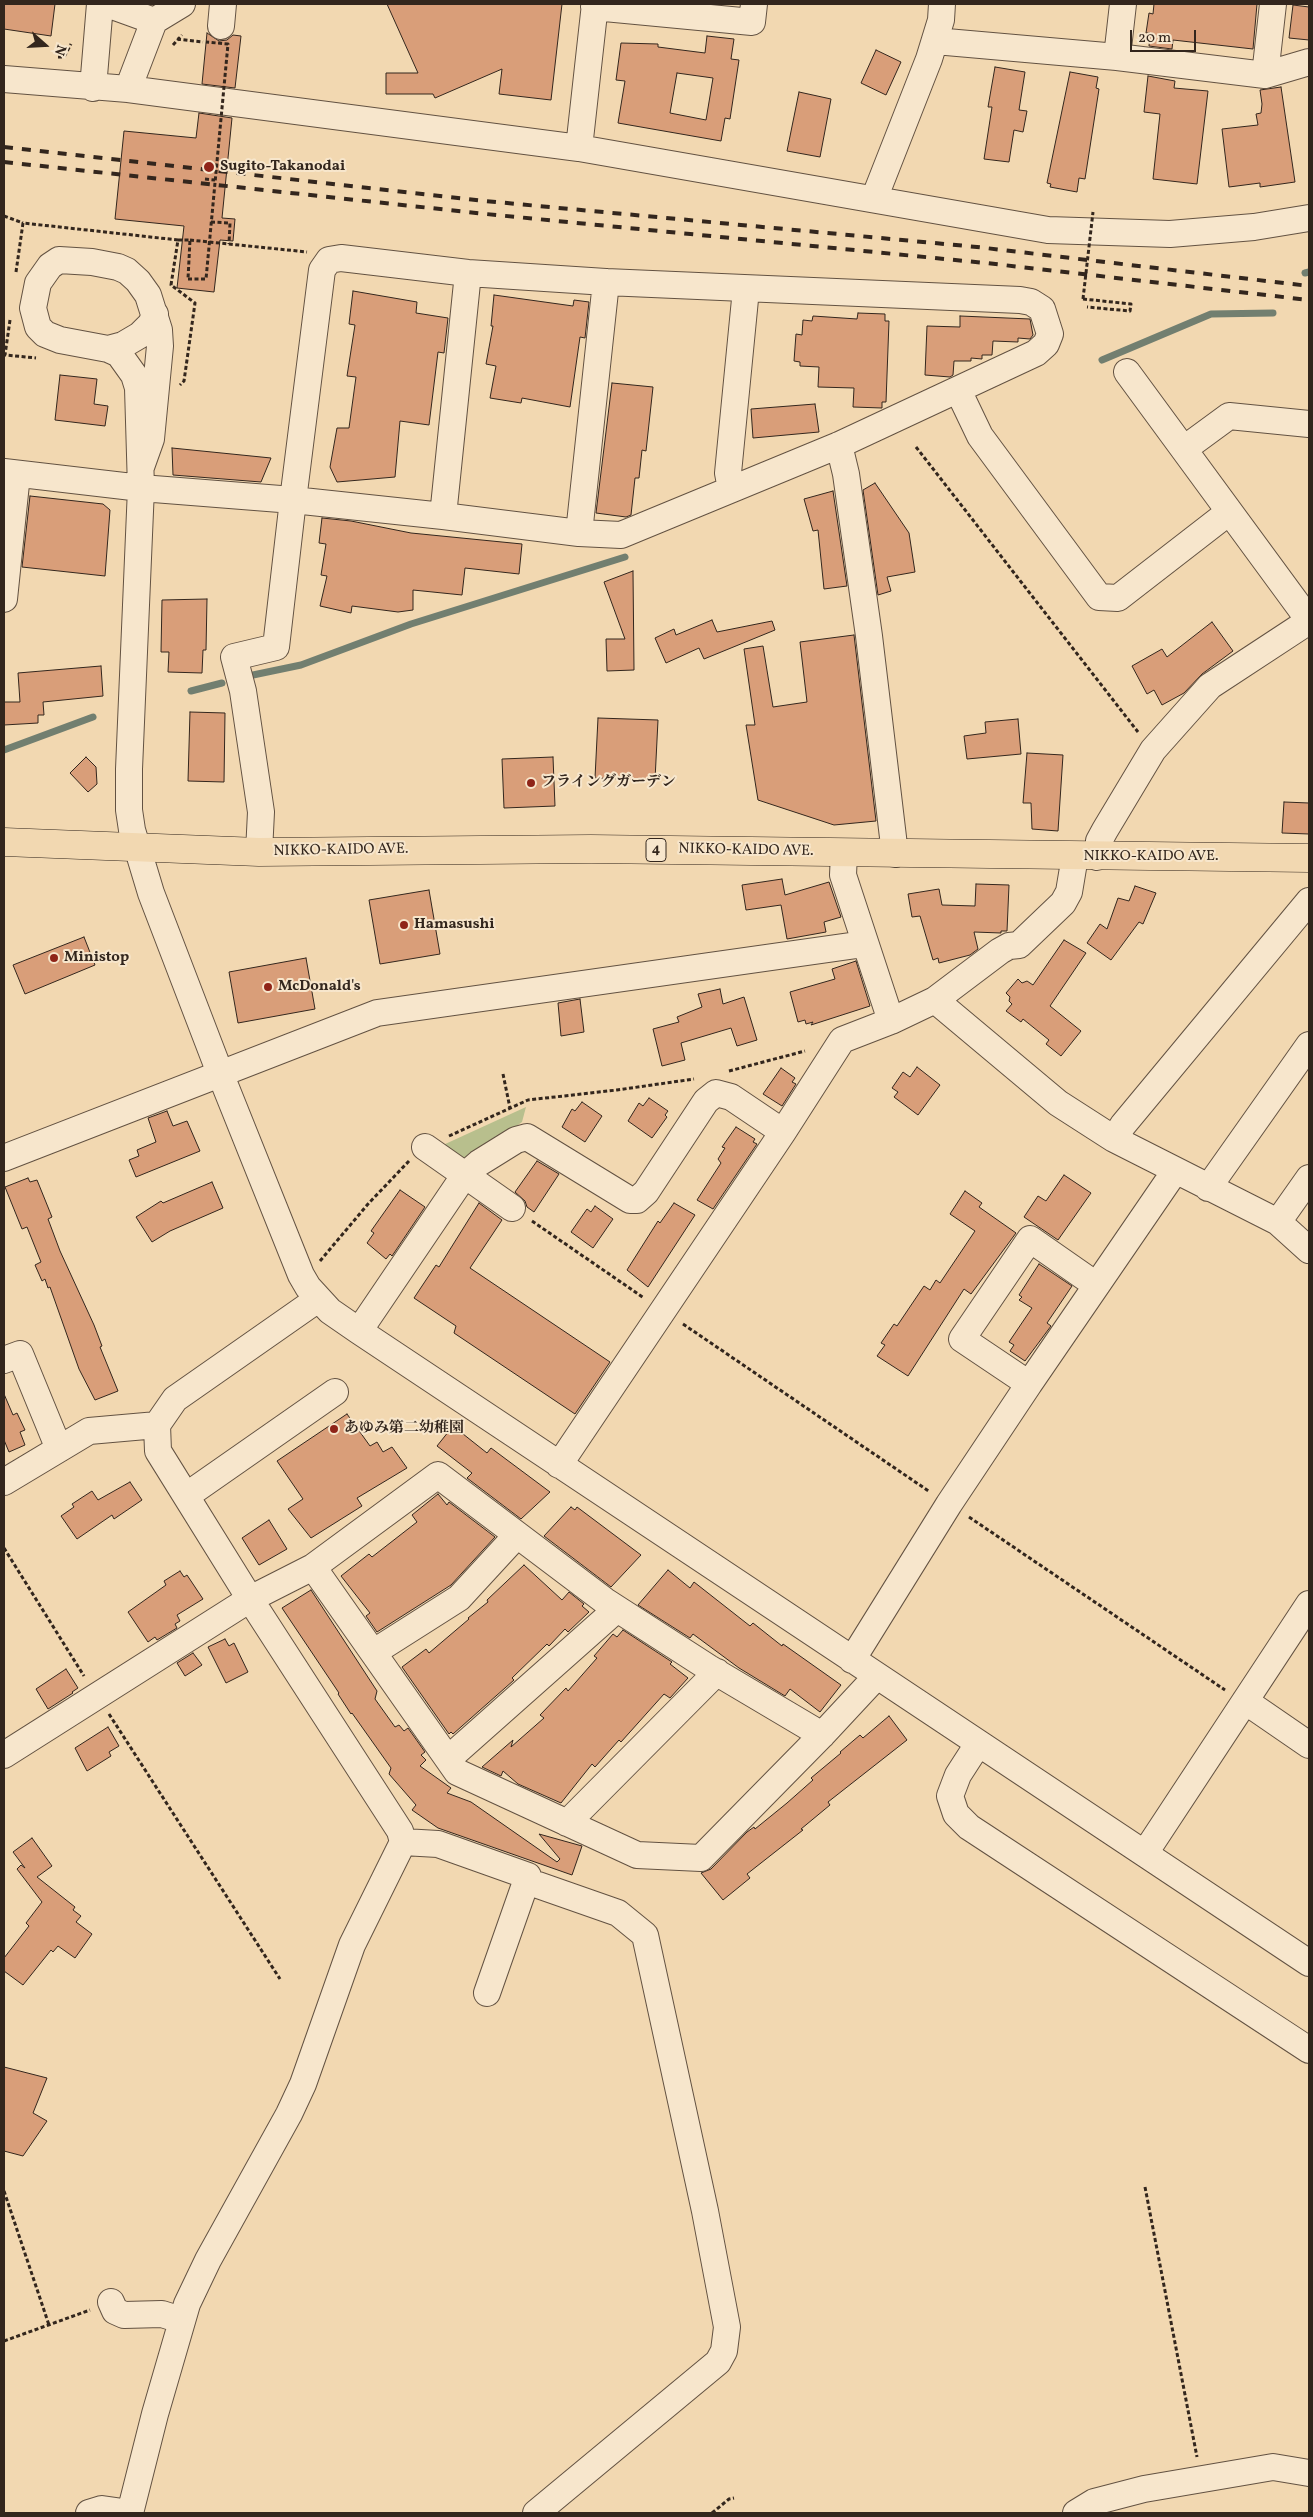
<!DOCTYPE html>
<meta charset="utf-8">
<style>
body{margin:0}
#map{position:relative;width:1313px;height:2517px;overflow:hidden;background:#f2d8b1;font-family:Vollkorn,serif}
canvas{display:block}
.frame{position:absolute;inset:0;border:5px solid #33261d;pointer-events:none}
.north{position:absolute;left:20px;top:20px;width:50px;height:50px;-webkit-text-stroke:4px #f7e6cc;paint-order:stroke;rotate:109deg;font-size:14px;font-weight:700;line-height:20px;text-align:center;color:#33261d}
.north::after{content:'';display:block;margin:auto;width:18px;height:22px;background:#33261d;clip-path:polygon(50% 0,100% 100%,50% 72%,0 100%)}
.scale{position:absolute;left:1130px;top:30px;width:66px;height:22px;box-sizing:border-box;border:2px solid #33261d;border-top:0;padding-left:6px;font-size:15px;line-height:18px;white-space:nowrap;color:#33261d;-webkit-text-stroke:4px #f7e6cc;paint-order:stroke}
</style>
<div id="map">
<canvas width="1313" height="2517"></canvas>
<div class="frame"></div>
<div class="north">N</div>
<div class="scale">20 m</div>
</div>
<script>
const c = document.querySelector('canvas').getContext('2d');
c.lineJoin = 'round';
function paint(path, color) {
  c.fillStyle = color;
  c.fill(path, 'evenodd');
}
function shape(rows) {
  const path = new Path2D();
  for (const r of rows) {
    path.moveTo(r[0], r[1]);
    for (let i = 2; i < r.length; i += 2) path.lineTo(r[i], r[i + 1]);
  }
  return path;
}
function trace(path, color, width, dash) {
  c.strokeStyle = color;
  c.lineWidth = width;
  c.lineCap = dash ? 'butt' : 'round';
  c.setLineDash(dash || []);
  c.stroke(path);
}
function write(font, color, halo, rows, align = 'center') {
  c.font = font + ' Vollkorn,"Noto Serif JP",serif';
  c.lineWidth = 4;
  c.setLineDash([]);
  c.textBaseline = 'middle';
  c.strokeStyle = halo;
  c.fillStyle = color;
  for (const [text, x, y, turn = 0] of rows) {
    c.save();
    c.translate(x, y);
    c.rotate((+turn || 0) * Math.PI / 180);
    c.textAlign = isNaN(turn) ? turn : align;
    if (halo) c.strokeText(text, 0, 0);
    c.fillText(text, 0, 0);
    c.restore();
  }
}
paint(shape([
 [526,1107,522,1122,468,1161,458,1161,443,1145]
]), '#b8bf8d');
trace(shape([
 [1305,273,1309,272],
 [1102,360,1211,314,1273,313],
 [253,675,301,665,411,624,625,557],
 [191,691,222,683],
 [4,750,93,717]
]), '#727f70', 7);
const building = shape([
 [4,4,55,4,51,36,4,29,4,4],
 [387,4,562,4,551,100,499,94,502,69,435,98,433,94,386,94,386,73,418,73,387,4],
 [1154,4,1257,4,1253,49,1173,40,1172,49,1149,46,1150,33,1146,33,1149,13,1153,14,1154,4],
 [1293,5,1309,7,1309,40,1289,38,1293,5],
 [207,33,219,41,227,40,233,35,241,36,235,88,202,84,207,33],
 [707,36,734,39,731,59,739,60,730,119,725,118,721,141,618,123,625,81,616,80,621,43,658,44,658,47,705,53,707,36],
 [677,73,713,78,706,120,670,113,677,73],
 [876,50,901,62,886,95,861,83,876,50],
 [995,67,1025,72,1019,110,1027,111,1023,132,1014,130,1009,162,984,159,992,107,988,107,995,67],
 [1070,72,1098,77,1096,88,1099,89,1085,179,1079,178,1077,192,1050,187,1051,184,1047,183,1070,72],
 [1148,76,1175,81,1174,88,1208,91,1197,184,1153,179,1160,114,1144,112,1148,76],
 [1281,87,1295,182,1260,187,1260,183,1229,187,1222,129,1258,125,1256,114,1261,113,1262,104,1260,90,1281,87],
 [799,92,831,99,820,157,787,151,799,92],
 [199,113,232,118,222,218,235,219,233,241,220,240,214,292,177,288,184,226,115,219,124,131,196,138,199,113],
 [353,291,417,302,416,313,448,318,444,353,438,352,429,425,400,421,395,477,337,482,330,467,337,428,349,428,356,377,347,376,355,325,349,324,353,291],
 [494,295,573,306,574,300,589,302,585,338,580,337,570,407,522,398,521,403,490,398,496,366,486,364,493,326,491,326,494,295],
 [858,313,885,314,885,321,889,321,886,402,882,402,882,408,853,407,854,388,818,387,819,367,800,366,800,362,794,361,796,334,802,335,803,320,812,321,813,316,857,319,858,313],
 [960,316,1030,319,1033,335,1030,339,1018,338,1018,342,993,341,992,355,982,355,982,359,971,358,971,361,954,361,953,375,950,377,925,375,927,326,960,327,960,316],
 [60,375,97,379,94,404,108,406,105,426,55,420,60,375],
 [612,383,653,387,646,451,642,450,639,478,635,478,631,515,626,517,596,513,612,383],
 [815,404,819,432,753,438,751,409,815,404],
 [172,448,271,458,261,482,173,475,172,448],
 [875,483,909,533,915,572,887,577,891,591,878,595,863,490,875,483],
 [833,491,847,586,824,589,818,530,813,531,804,499,833,491],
 [30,496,103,504,110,510,105,576,22,567,30,496],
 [322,518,351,521,411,533,522,544,519,574,465,568,462,595,413,590,413,610,398,612,352,606,351,613,320,606,327,576,321,575,326,544,319,543,322,518],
 [633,571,634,670,607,671,606,639,625,639,604,582,633,571],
 [207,599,206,650,203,650,202,673,168,672,169,652,161,652,162,600,207,599],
 [712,620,717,632,772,621,775,630,704,659,699,648,666,663,655,638,674,629,676,635,712,620],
 [1212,622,1233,651,1202,674,1184,693,1162,705,1154,690,1147,694,1132,666,1162,649,1167,657,1212,622],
 [854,635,876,821,834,825,758,800,746,725,755,725,744,649,763,646,773,707,807,702,800,642,854,635],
 [101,666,103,696,43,702,44,715,38,715,38,723,4,725,4,702,20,702,18,673,101,666],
 [190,712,225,713,224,782,188,781,190,712],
 [598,718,658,720,655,780,595,778,598,718],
 [1018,719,1021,754,967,759,964,736,986,733,985,722,1018,719],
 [1027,753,1063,755,1058,831,1032,829,1031,803,1023,803,1027,753],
 [86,757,96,767,97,784,88,792,70,773,86,757],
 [553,757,555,806,504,808,502,759,553,757],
 [1284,802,1309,803,1309,834,1282,833,1284,802],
 [782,879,785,895,829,882,841,917,824,922,826,932,787,939,781,905,746,910,742,885,782,879],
 [976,884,1009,885,1007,931,1001,931,1001,933,974,932,978,949,970,955,939,963,938,958,933,960,920,916,912,917,908,894,939,889,942,905,975,906,976,884],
 [1135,886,1156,893,1143,924,1139,922,1111,960,1087,943,1100,924,1107,929,1118,898,1129,901,1135,886],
 [429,890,440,954,380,964,369,900,429,890],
 [84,937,95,965,25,994,13,965,84,937],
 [1064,940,1086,953,1050,1006,1081,1031,1061,1056,1046,1044,1049,1040,1023,1019,1021,1022,1006,1011,1012,1004,1009,1001,1010,997,1006,993,1018,979,1022,983,1027,981,1033,985,1064,940],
 [306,958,315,1009,238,1023,229,972,306,958],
 [856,961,870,1006,811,1025,813,1022,806,1024,805,1020,798,1022,790,992,835,979,832,969,856,961],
 [720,989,723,1004,744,997,757,1040,737,1046,731,1028,681,1043,685,1060,662,1066,653,1029,679,1022,677,1017,702,1007,698,994,720,989],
 [580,999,584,1032,561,1036,558,1003,580,999],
 [917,1067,940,1085,918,1115,894,1097,898,1092,892,1088,903,1072,910,1077,917,1067],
 [781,1068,795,1078,792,1082,796,1084,782,1106,763,1094,781,1068],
 [649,1098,668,1111,665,1115,667,1117,652,1138,628,1121,639,1103,643,1106,649,1098],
 [582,1102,602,1116,585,1142,562,1127,572,1109,575,1111,582,1102],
 [167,1111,173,1126,187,1121,200,1151,136,1177,129,1160,139,1156,137,1150,156,1142,148,1118,167,1111],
 [736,1127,755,1139,753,1142,757,1144,713,1209,697,1200,721,1163,718,1159,725,1148,722,1147,736,1127],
 [537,1161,559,1174,534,1212,527,1207,525,1201,515,1192,537,1161],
 [1064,1175,1091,1193,1058,1240,1024,1217,1038,1196,1046,1201,1064,1175],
 [28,1178,30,1182,37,1180,52,1217,48,1219,60,1251,94,1325,102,1346,100,1347,118,1391,95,1400,79,1369,50,1287,48,1288,45,1279,42,1281,35,1265,41,1262,27,1227,22,1229,5,1187,28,1178],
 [212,1182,223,1208,170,1231,152,1242,136,1217,161,1201,163,1203,212,1182],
 [400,1190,425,1207,392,1256,390,1254,386,1259,367,1243,374,1233,371,1231,400,1190],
 [965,1191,982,1203,979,1207,1016,1233,971,1294,964,1289,908,1376,877,1356,885,1345,881,1343,894,1324,897,1326,924,1286,930,1290,936,1280,940,1283,975,1231,950,1214,965,1191],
 [479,1203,502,1220,470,1268,610,1362,575,1414,454,1333,456,1326,414,1298,436,1265,439,1267,479,1203],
 [674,1203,695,1215,648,1287,627,1270,658,1221,660,1223,674,1203],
 [595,1206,613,1219,593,1248,571,1232,587,1209,591,1212,595,1206],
 [1039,1264,1072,1286,1047,1323,1051,1326,1025,1361,1010,1351,1014,1345,1009,1342,1032,1308,1019,1300,1022,1297,1019,1295,1039,1264],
 [4,1394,13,1415,17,1413,25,1430,20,1432,25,1445,9,1452,4,1440,4,1394],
 [347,1414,370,1446,377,1442,383,1452,392,1447,407,1468,357,1498,362,1506,311,1538,288,1509,303,1499,277,1461,347,1414],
 [453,1426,487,1453,491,1448,550,1492,521,1519,467,1478,472,1473,437,1446,453,1426],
 [130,1482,142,1500,114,1519,112,1515,77,1539,61,1516,74,1507,72,1504,92,1491,98,1500,130,1482],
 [438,1494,447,1505,449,1502,495,1537,451,1585,377,1632,366,1616,370,1613,341,1576,369,1554,372,1557,417,1522,412,1515,438,1494],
 [571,1507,575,1510,577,1507,641,1555,611,1587,544,1536,571,1507],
 [269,1520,287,1549,259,1565,242,1538,269,1520],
 [524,1565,562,1600,569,1592,584,1604,582,1606,589,1612,568,1632,565,1629,549,1646,547,1644,512,1678,514,1680,453,1734,451,1732,449,1734,402,1667,426,1649,429,1653,469,1619,468,1618,488,1602,487,1600,524,1565],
 [668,1570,690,1588,694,1582,750,1626,753,1623,782,1646,783,1644,841,1685,820,1712,790,1689,785,1696,739,1668,693,1634,690,1638,638,1605,668,1570],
 [180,1571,184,1577,187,1575,203,1599,177,1615,180,1621,175,1624,177,1628,157,1640,155,1637,148,1642,128,1612,166,1585,164,1581,180,1571],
 [311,1590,377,1691,375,1699,395,1727,399,1725,404,1731,408,1728,425,1752,421,1755,426,1760,420,1766,451,1788,447,1793,471,1802,557,1862,560,1859,539,1834,582,1846,572,1875,438,1828,412,1810,416,1805,389,1774,391,1768,352,1713,351,1714,338,1694,339,1693,282,1608,311,1590],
 [623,1630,672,1662,670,1664,688,1678,670,1698,664,1694,621,1742,619,1740,595,1767,592,1764,561,1803,518,1784,503,1771,501,1776,482,1767,513,1740,511,1747,544,1718,540,1715,566,1688,568,1691,597,1658,594,1656,613,1634,617,1637,623,1630],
 [225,1639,229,1646,234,1643,248,1672,226,1683,208,1647,225,1639],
 [193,1653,202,1665,185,1676,177,1663,193,1653],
 [66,1669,78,1688,72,1692,73,1693,48,1709,36,1689,66,1669],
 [889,1716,907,1740,828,1802,830,1805,801,1829,803,1830,747,1874,750,1878,723,1900,701,1873,711,1869,747,1832,754,1827,755,1829,787,1803,813,1780,811,1778,841,1753,840,1752,860,1735,863,1738,889,1716],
 [108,1727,119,1746,109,1752,111,1756,87,1771,75,1748,108,1727],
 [32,1838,52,1866,37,1877,75,1907,73,1910,81,1916,76,1922,92,1934,75,1958,58,1946,53,1952,51,1950,23,1985,4,1971,4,1958,29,1926,26,1923,42,1902,17,1869,21,1865,25,1868,13,1852,32,1838],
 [4,2067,47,2078,33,2113,47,2121,23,2156,4,2151,4,2067]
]);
paint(building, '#d99e79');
trace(building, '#33261d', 1);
const minor = shape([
 [107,4,154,21],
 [1123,4,1117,57,1265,75,1309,62],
 [594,7,752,22,754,4],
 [221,26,223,4],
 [935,41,1117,57],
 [1265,75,1273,4],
 [4,79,128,89,579,148,1048,230,1170,234,1254,227,1309,218],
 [93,88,100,4],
 [128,89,154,21,182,4],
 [579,148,595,4],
 [874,199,929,59,941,20,942,4],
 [108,349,123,345,140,335,151,324,155,314],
 [1127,372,1309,620],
 [958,390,980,436,1099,597,1118,598,1229,512],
 [839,445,846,474,869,636,895,854],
 [1184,449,1229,416,1309,424],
 [141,467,151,439,160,346,159,330,148,295,138,281,127,271,118,267,92,262,59,260,50,266,38,283,33,308,38,327,45,334,60,340,108,349,119,354,134,375,138,388,141,488,129,769,129,810,132,830,151,893,220,1073,301,1275,308,1287,330,1311,359,1331,1309,1963],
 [4,472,141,488,293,500,443,516,579,533,621,535,839,445,1036,353,1046,344,1050,334,1042,309,1031,302,1020,300,606,282,468,273,341,258,329,260,322,270,293,500,276,647,234,657,243,691,261,812,259,852],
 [731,489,728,473,746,289],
 [443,516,468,273],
 [579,533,606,282],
 [4,599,17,474],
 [844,853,843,875,891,1021,935,1000,1000,951,1009,946,1019,945,1063,903,1069,892,1075,856],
 [1097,857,1099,841,1105,830,1153,750,1210,686,1309,621],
 [935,1000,1058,1103,1114,1139,1278,1222,1309,1250],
 [1114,1139,1123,1125,1309,901],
 [425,1147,512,1208],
 [4,1158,377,1013,864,944],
 [1208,1188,1309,1045],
 [1278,1222,1309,1178],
 [1096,1285,1030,1239,962,1339,1029,1384,1175,1171],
 [359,1331,464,1176,479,1163,516,1140,527,1137,630,1200,637,1200,646,1192,706,1101,716,1093,731,1097,783,1132],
 [4,1360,20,1354,59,1449],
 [559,1465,783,1132,842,1040,891,1021],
 [4,1482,89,1431,157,1425],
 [186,1496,335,1392],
 [374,1652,459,1598,517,1535],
 [852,1660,949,1504,1029,1384],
 [1245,1701,1309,1745],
 [822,1735,709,1668,605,1601,438,1475,313,1567,457,1772,637,1855,701,1858,822,1735,876,1677],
 [978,1744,958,1775,950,1796,956,1814,969,1827,1309,2050],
 [4,1755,250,1599,313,1567],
 [448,1759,617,1609],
 [567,1823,717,1672],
 [403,1842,438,1844,528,1876,487,1993],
 [1145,1853,1309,1604],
 [111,2302,115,2311,124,2315,162,2314,181,2320],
 [89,2513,102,2509,130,2513],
 [130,2513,155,2414,187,2304,208,2260,289,2114,303,2084,352,1945,403,1842,400,1831,250,1599,158,1451,157,1425,175,1399,318,1299],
 [536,2513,718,2362,724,2351,727,2327,705,2211,645,1935,618,1913,538,1885],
 [1076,2513,1094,2502,1144,2489,1273,2467,1309,2473]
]);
const highway = shape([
 [4,842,259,852,591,849,1309,858]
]);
trace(minor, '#635242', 28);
trace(highway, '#33261d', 29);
trace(shape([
 [177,39,203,42],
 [173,45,182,35],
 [58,57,64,57,71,44],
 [205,179,215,180],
 [4,216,23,223],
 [211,222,230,223,229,244],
 [178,240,190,240,188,279],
 [190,240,307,252],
 [16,272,23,223,178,240,171,285,195,303,184,381,180,385],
 [1083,299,1131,304,1130,311,1087,307],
 [10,320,5,355,36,358],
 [916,447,1138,732],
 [729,1071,805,1051],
 [503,1074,510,1108],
 [449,1136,528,1100,617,1090,694,1079],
 [532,1221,644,1298],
 [320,1261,368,1204,409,1161],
 [683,1324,930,1492],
 [969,1517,1225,1690],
 [4,1548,84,1676],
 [109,1714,280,1979],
 [1145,2187,1197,2457],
 [4,2191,49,2325],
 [4,2341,90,2310],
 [712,2513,729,2499,734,2498]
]), '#33261d', 3, [4, 2.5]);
trace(minor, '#f7e6cc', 26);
trace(highway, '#f2d8b1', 28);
trace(shape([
 [4,147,485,201,977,247,1309,286],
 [4,162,486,214,986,263,1309,300]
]), '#33261d', 4, [9, 9]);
trace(shape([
 [188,279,206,279,228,44,206,42],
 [1083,299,1093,212]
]), '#33261d', 3, [4, 2.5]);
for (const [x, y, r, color] of [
 [209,167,6,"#8f2418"],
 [531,783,5,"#8f2418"],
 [404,925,5,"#8f2418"],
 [54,958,5,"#8f2418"],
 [268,987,5,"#8f2418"],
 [334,1429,5,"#8f2418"]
]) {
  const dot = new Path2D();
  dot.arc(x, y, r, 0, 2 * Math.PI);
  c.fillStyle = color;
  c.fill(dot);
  trace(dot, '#f7e6cc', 2);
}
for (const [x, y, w] of [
 [656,850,20]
]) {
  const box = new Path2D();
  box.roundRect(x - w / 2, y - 11.5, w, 23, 4);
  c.fillStyle = '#f7e6cc';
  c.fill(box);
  trace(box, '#33261d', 1);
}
write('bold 14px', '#33261d', null, [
 ["4",656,850]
]);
write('bold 15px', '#33261d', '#f7e6cc', [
 ["Sugito-Takanodai",220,167],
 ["フライングガーデン",541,783],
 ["Hamasushi",414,925],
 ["Ministop",64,958],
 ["McDonald's",278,987],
 ["あゆみ第二幼稚園",344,1429]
], 'left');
write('15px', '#33261d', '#f7e6cc', [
 ["NIKKO-KAIDO AVE.",341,851,-1],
 ["NIKKO-KAIDO AVE.",746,851,1],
 ["NIKKO-KAIDO AVE.",1151,857]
]);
</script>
